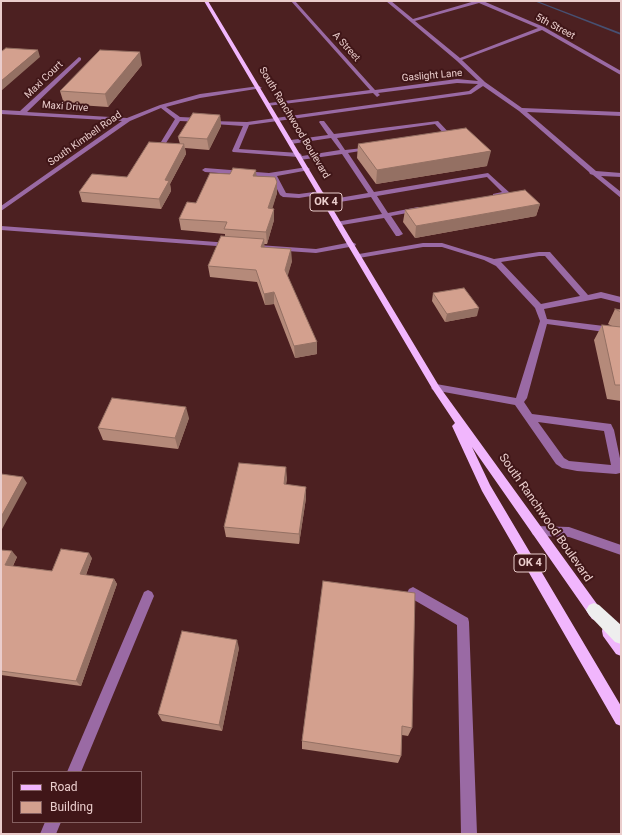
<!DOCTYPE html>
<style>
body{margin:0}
#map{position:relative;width:622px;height:835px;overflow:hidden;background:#4c2021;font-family:Roboto,sans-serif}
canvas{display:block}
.frame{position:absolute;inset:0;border:2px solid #eacdcc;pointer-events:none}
.legend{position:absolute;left:12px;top:771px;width:130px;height:52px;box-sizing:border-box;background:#401618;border:1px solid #845f60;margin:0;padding:5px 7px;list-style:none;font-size:12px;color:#eacdcc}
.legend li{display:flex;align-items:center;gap:8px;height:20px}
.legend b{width:20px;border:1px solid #845f60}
</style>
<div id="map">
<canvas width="622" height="835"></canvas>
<div class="frame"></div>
<ul class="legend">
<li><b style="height:5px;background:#f1b6fd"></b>Road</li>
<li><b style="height:11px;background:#d3a08e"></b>Building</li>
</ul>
</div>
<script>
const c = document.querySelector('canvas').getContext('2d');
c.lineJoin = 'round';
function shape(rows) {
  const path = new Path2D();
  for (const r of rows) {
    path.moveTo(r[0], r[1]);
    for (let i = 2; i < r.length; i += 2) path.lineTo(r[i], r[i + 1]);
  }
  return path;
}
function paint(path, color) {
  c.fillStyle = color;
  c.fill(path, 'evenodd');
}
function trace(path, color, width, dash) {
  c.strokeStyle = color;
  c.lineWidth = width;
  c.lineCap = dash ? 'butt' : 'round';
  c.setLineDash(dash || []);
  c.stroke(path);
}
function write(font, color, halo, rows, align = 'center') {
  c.font = font + ' Roboto,sans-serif';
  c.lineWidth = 4;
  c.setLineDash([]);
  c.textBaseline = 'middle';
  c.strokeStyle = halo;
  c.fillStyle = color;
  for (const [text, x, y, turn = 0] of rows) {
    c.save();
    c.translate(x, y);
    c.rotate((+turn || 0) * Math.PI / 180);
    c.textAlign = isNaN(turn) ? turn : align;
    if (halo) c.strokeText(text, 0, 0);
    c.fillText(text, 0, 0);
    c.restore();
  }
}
paint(shape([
 [534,1,537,1,621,33,621,35,534,1]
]), '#475072');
paint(shape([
 [291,1,295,1,375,90,457,79,478,81,457,61,386,1,391,1,413,19,475,1,483,1,544,27,621,71,621,75,619,74,542,30,462,60,485,82,522,108,621,112,621,116,527,112,596,171,621,173,621,177,601,176,621,192,621,198,593,175,590,174,589,172,519,111,483,86,471,94,249,125,239,149,299,153,301,154,302,156,340,150,331,138,291,144,288,142,291,140,328,135,319,122,320,121,324,121,334,134,438,121,452,136,452,138,443,139,443,137,446,136,435,124,337,138,345,150,372,147,372,149,348,153,374,192,488,173,510,193,507,195,493,196,493,194,502,192,487,177,377,196,388,213,418,207,422,209,418,211,391,216,403,234,399,236,396,236,384,218,336,226,336,222,382,214,371,197,327,204,323,202,327,200,368,193,342,154,300,160,298,159,298,157,233,152,232,151,243,126,214,124,211,122,212,121,247,122,469,91,478,84,457,83,378,93,380,95,377,97,373,93,267,106,266,105,269,103,370,90,291,1],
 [479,3,538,28,460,58,415,21,479,3],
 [79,57,81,58,81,60,27,112,127,118,160,105,200,94,259,86,262,88,200,98,166,107,180,117,201,118,204,120,201,122,180,121,166,143,161,142,175,119,161,108,130,121,1,211,1,206,122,121,1,114,1,110,20,111,79,57],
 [307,167,310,169,309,170,277,176,286,193,299,194,321,191,324,193,323,194,299,198,283,197,280,195,271,177,205,172,202,170,205,168,269,173,307,167],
 [1,226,230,243,234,245,230,247,1,230,1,226],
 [352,242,356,244,355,246,316,253,258,249,254,247,258,245,316,249,352,242],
 [423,243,442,243,494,259,539,252,550,252,588,295,601,292,621,297,621,303,601,298,544,309,547,319,612,327,616,330,612,333,547,324,527,398,524,402,532,414,611,424,614,430,621,463,620,473,616,474,577,471,562,468,556,464,515,405,433,390,431,388,436,384,516,398,540,321,535,308,496,266,484,260,442,247,423,247,359,258,355,256,359,254,423,243],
 [539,256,545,256,580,296,541,304,501,262,539,256],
 [538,422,604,431,611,465,569,461,564,458,538,422],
 [537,526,569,527,621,545,621,555,569,537,537,536,533,535,531,531,533,527,537,526],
 [413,587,468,618,469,622,477,834,461,834,457,625,409,597,407,593,409,589,413,587],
 [148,590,152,592,154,596,81,772,67,772,144,592,148,590],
 [45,822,61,822,56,834,40,834,45,822]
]), '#9a6aa4');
paint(shape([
 [204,1,208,1,439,386,602,611,603,615,602,619,597,621,592,619,472,447,490,485,621,706,621,726,616,724,482,491,452,426,455,423,433,390,204,1],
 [608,625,613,626,621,638,621,656,616,654,603,636,602,631,603,626,608,625]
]), '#f1b6fd');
paint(shape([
 [594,603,599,605,621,625,621,644,615,642,589,615,586,610,589,605,594,603]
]), '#eee');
paint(shape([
 [142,65,108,107,64,104,60,91],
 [220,115,221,126,209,150,185,148,186,154,170,184,171,191,161,209,82,202,79,192,127,177,180,144,178,137],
 [358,144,487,166,376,184,357,158],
 [256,170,256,176,277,193,272,208,274,209,274,220,267,244,264,244,264,247,292,261,287,276,317,354,295,358,274,304,265,305,257,282,210,277,208,266,225,236,225,234,181,230,179,219,230,174],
 [540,204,536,216,415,238,403,222,405,210],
 [433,293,477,316,445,322,432,301],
 [615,309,621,310,621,401,607,399,594,340,602,325,612,326,608,324],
 [189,418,178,449,103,440,98,428],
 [287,478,286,485,306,487,306,498,299,544,226,537,224,527],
 [1,550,17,557,13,566,52,571,92,558,86,575,114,579,117,584,81,686,1,675],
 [323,581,412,728,408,736,402,735,401,756,398,763,302,749,302,741],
 [239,648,222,731,162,721,158,714]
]), '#b58a7a');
paint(shape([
 [38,50,40,57,1,91,1,81],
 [140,52,142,65,108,107,105,94],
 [220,115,221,126,209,150,207,139],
 [184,144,186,154,170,184,171,191,161,209,159,199,165,180],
 [491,151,487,166,376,184,377,170],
 [256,170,257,181,253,176],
 [277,182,277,193,269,220,268,208],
 [540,204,536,216,415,238,416,226],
 [274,209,274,220,267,244,266,232],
 [264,239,265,251,261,247],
 [291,249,292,261,286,282,285,270],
 [274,292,274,304,265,305,264,294],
 [479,308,477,316,445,322,447,314],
 [317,342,317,354,295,358,294,346],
 [186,407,189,418,178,449,175,438],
 [286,467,287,478,284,495,284,484],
 [23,477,27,483,1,531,1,517],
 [306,487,306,498,299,544,299,534],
 [12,551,17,557,10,571,5,565],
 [89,553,92,558,84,580,80,574],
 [114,579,117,584,81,686,76,681],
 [237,640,239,648,222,731,219,725]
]), '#947063');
const building = shape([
 [6,48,38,50,1,81,1,51,2,51,6,48],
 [100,50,140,52,105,94,60,91,100,50],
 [193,113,220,115,207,139,178,137,193,113],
 [466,128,491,151,377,170,358,144,466,128],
 [149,142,184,144,165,180,169,181,159,199,79,192,92,174,127,177,149,142],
 [233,168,256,170,253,176,275,177,277,182,268,208,274,209,266,232,224,229,227,222,179,219,187,202,196,203,210,173,230,174,233,168],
 [525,190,540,204,416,226,405,210,525,190],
 [221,236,264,239,261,247,291,249,285,270,317,342,294,346,274,292,264,294,256,270,208,266,221,236],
 [464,288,479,308,447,314,433,293,464,288],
 [615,309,621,310,621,312,615,309],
 [602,325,621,327,621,385,615,385,602,325],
 [112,398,186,407,175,438,98,428,112,398],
 [239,463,286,467,284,484,306,487,299,534,224,527,239,463],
 [1,474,23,477,1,517,1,474],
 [61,549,89,553,80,574,114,579,76,681,1,671,1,550,12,551,5,565,52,571,61,549],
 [323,581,415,593,412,728,402,726,401,756,302,741,323,581],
 [182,631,237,640,219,725,158,714,182,631]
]);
paint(building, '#d3a08e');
trace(building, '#947063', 1);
write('10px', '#eacdcc', '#401618', [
 ["5th Street",555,27,28],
 ["A Street",346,47,48],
 ["Gaslight Lane",432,76,-5],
 ["Maxi Court",44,80,-44],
 ["Maxi Drive",65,107,4],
 ["South Ranchwood Boulevard",294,123,59],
 ["South Kimbell Road",85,139,-35]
]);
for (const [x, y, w] of [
 [326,202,32],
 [530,563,32]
]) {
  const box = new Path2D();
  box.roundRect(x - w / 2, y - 9, w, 18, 3);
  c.fillStyle = '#401618';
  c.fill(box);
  trace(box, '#eacdcc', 1);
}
write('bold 11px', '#eacdcc', null, [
 ["OK 4",326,202],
 ["OK 4",530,563]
]);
write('12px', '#eacdcc', '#401618', [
 ["South Ranchwood Boulevard",545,518,55]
]);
</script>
